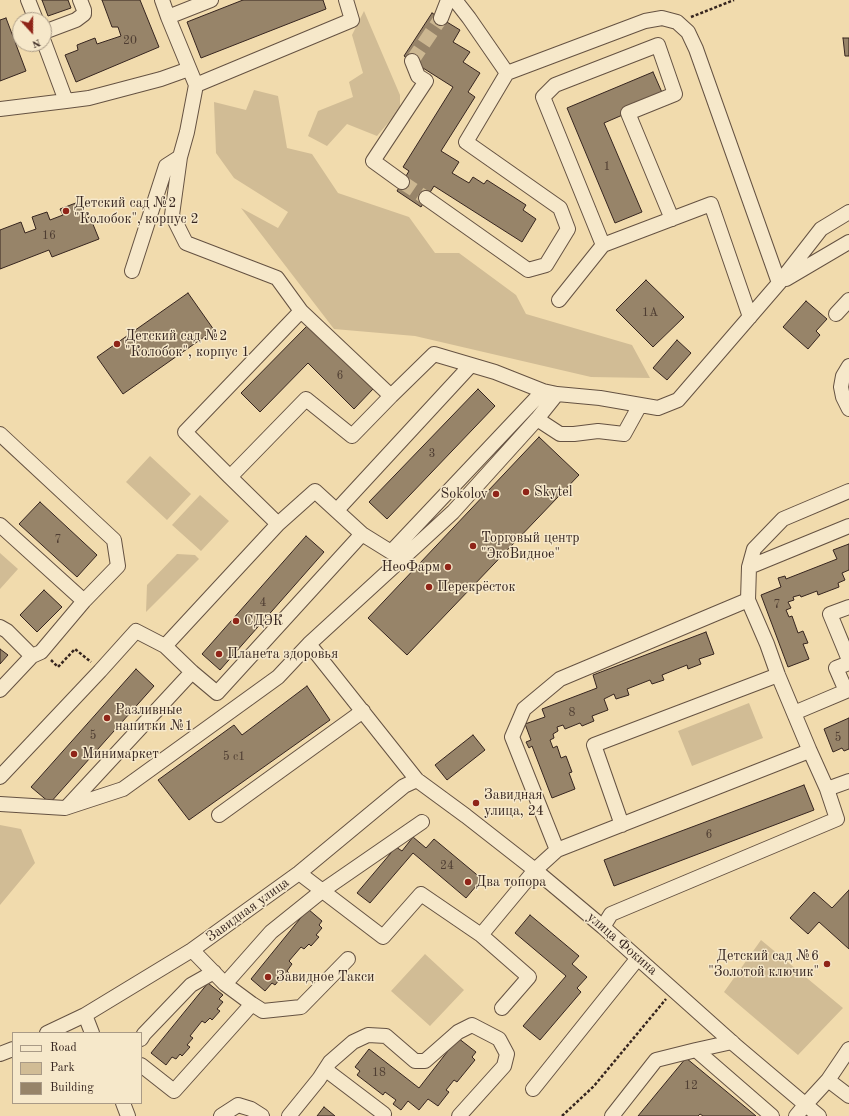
<!DOCTYPE html>
<meta charset="utf-8">
<style>
body{margin:0}
#map{position:relative;width:849px;height:1116px;overflow:hidden;background:#f1dbad;font-family:"Old Standard TT",serif}
canvas{display:block}
.legend{position:absolute;left:12px;top:1032px;width:130px;height:72px;box-sizing:border-box;background:#f6e8ca;border:1px solid #a99a86;margin:0;padding:5px 7px;list-style:none;font-size:12px;color:#36251f}
.legend li{display:flex;align-items:center;gap:8px;height:20px}
.legend b{width:20px;border:1px solid #a99a86}
.north{position:absolute;left:12px;top:12px;width:40px;height:40px;box-sizing:border-box;background:#f6e8ca;border:1px solid #a99a86;border-radius:50%;rotate:159deg;font-size:11px;font-weight:700;line-height:16px;text-align:center;color:#36251f}
.north::after{content:'';display:block;margin:auto;width:14px;height:18px;background:#8f2418;clip-path:polygon(50% 0,100% 100%,50% 72%,0 100%)}
</style>
<div id="map">
<canvas width="849" height="1116"></canvas>
<ul class="legend">
<li><b style="height:5px;background:#f6e8ca"></b>Road</li>
<li><b style="height:11px;background:#d1bc95"></b>Park</li>
<li><b style="height:11px;background:#978469"></b>Building</li>
</ul>
<div class="north">N</div>
</div>
<script>
const c = document.querySelector('canvas').getContext('2d');
c.lineJoin = 'round';
function paint(path, color) {
  c.fillStyle = color;
  c.fill(path, 'evenodd');
}
function shape(rows) {
  const path = new Path2D();
  for (const r of rows) {
    path.moveTo(r[0], r[1]);
    for (let i = 2; i < r.length; i += 2) path.lineTo(r[i], r[i + 1]);
  }
  return path;
}
function trace(path, color, width, dash) {
  c.strokeStyle = color;
  c.lineWidth = width;
  c.lineCap = dash ? 'butt' : 'round';
  c.setLineDash(dash || []);
  c.stroke(path);
}
function write(font, color, halo, rows, align = 'center') {
  c.font = font + ' "Old Standard TT",serif';
  c.lineWidth = 3;
  c.setLineDash([]);
  c.textBaseline = 'middle';
  c.strokeStyle = halo;
  c.fillStyle = color;
  for (const [text, x, y, turn = 0] of rows) {
    c.save();
    c.translate(x, y);
    c.rotate((+turn || 0) * Math.PI / 180);
    c.textAlign = isNaN(turn) ? turn : align;
    if (halo) c.strokeText(text, 0, 0);
    c.fillText(text, 0, 0);
    c.restore();
  }
}
paint(shape([
 [364,11,400,95,400,109,377,136,347,124,327,146,308,136,318,111,353,97,349,82,363,73,352,35],
 [254,90,278,96,287,148,312,154,338,193,409,217,435,253,459,253,516,295,526,314,632,345,650,378,591,377,415,336,334,329,241,208,278,228,288,212,234,178,216,153,214,102,246,110],
 [150,456,191,494,167,520,126,482],
 [200,495,229,521,201,551,172,525],
 [0,553,18,569,0,589],
 [177,554,195,555,199,559,146,612,147,585],
 [749,703,763,738,692,766,678,731],
 [0,825,21,829,35,863,0,905],
 [761,940,843,1008,798,1055,724,992],
 [425,954,464,990,430,1026,391,991]
]), '#d1bc95');
const building = shape([
 [42,0,68,0,71,8,48,16,42,0],
 [102,0,140,0,159,47,76,82,65,55,78,50,77,45,95,38,97,44,121,36,118,27,112,27,102,0],
 [243,0,323,0,326,9,201,58,187,22,243,0],
 [432,13,460,30,453,42,470,52,463,62,480,73,468,92,475,97,441,151,459,162,452,173,469,183,473,177,484,184,487,180,526,205,523,210,536,219,522,242,434,186,421,207,397,191,409,171,403,167,453,87,404,56,432,13],
 [6,18,26,71,0,81,0,20,6,18],
 [843,38,849,38,849,56,845,56,843,38],
 [653,72,664,97,604,123,642,212,615,223,567,108,653,72],
 [81,201,87,218,90,217,99,239,52,257,49,250,0,269,0,230,21,222,25,233,36,229,32,217,47,212,50,220,63,215,60,209,81,201],
 [646,280,684,317,653,347,616,310,646,280],
 [188,293,214,330,123,394,97,357,188,293],
 [806,301,827,319,816,331,820,335,808,349,783,327,806,301],
 [307,326,373,389,354,409,308,363,260,412,241,393,307,326],
 [677,340,691,353,667,380,653,368,677,340],
 [478,389,495,406,387,519,369,502,478,389],
 [539,437,579,475,407,655,368,618,539,437],
 [40,502,97,555,77,577,19,524,40,502],
 [306,536,324,552,220,670,202,654,306,536],
 [849,544,849,570,842,573,845,580,838,583,839,587,818,595,817,591,801,597,800,595,793,597,794,600,788,602,791,608,786,610,789,617,792,616,798,633,803,631,808,643,803,644,809,659,788,667,761,595,781,587,778,578,785,576,786,579,837,559,833,550,849,544],
 [44,590,62,607,37,632,20,615,44,590],
 [706,632,714,654,699,659,701,664,688,669,687,665,662,675,664,680,652,684,650,680,627,689,629,695,616,699,614,694,604,699,608,710,592,716,594,721,582,726,580,723,565,729,563,725,557,727,558,731,553,734,554,738,550,740,553,748,557,746,561,758,566,756,572,772,569,773,575,789,552,798,532,746,529,748,526,742,531,740,525,724,545,717,542,709,597,688,593,675,706,632],
 [0,649,8,655,0,664,0,649],
 [136,669,154,686,50,803,31,787,136,669],
 [307,686,330,720,189,820,158,780,234,725,242,735,307,686],
 [849,718,849,749,844,751,842,748,833,752,824,729,849,718],
 [473,735,485,750,447,780,435,765,473,735],
 [804,785,814,810,614,886,604,860,804,785],
 [413,837,426,848,434,839,482,879,466,898,413,853,370,903,357,893,396,847,402,851,413,837],
 [849,890,849,949,819,922,808,934,790,918,814,892,832,908,849,890],
 [308,909,322,921,319,925,322,928,316,935,319,937,311,946,309,944,304,949,301,947,289,961,292,964,287,971,289,973,282,982,279,980,275,985,272,983,265,991,251,979,308,909],
 [530,915,579,956,572,964,587,977,577,988,581,992,540,1040,523,1026,566,976,515,933,530,915],
 [208,983,223,995,219,999,223,1002,217,1009,220,1011,212,1020,210,1018,205,1023,202,1021,190,1036,193,1038,187,1045,190,1047,182,1056,180,1054,176,1059,172,1057,166,1065,151,1053,208,983],
 [458,1038,476,1052,472,1057,475,1060,457,1082,454,1080,446,1090,449,1092,438,1106,428,1099,419,1110,408,1101,401,1110,393,1104,396,1100,385,1092,383,1095,357,1075,360,1071,355,1067,369,1049,419,1088,458,1038],
 [686,1058,756,1116,703,1116,700,1114,698,1116,638,1116,686,1058],
 [324,1107,335,1116,317,1116,324,1107]
]);
paint(building, '#978469');
trace(building, '#36251f', 1);
trace(shape([
 [412,61,441,18],
 [402,182,426,198]
]), '#ccb791', 14, [14, 7]);
const minor = shape([
 [28,0,36,20],
 [162,0,168,17],
 [211,0,168,17,196,85,187,132,180,157,172,215,186,243,277,278,301,311],
 [455,0,469,18,507,73,645,21,662,18,677,22,688,32,696,49,779,283],
 [441,18,448,0],
 [44,32,76,20,84,14,84,10,80,0],
 [44,42,66,101,89,98,161,79,189,69],
 [196,85,352,20,346,0],
 [0,109,66,101],
 [402,182,373,161,426,81,418,76,412,61],
 [426,198,528,270,546,265,568,229,560,208,466,142,507,73],
 [603,245,543,97,555,85,658,45,675,94,628,113,672,219],
 [132,271,166,166,180,157],
 [786,279,849,242],
 [559,300,603,245,711,204,750,317],
 [836,314,849,300],
 [849,366,843,376,841,387,843,397,849,409],
 [543,391,391,552,362,534,315,491,278,524,230,477,306,399,352,436,391,396,434,354,495,372,543,391,557,394],
 [537,419,560,434,574,434,598,431,624,434,640,405],
 [0,434,114,540,118,566,84,601,41,652,32,656,0,690],
 [230,477,185,432,301,311,391,396],
 [337,510,471,365],
 [0,525,84,601],
 [749,567,849,526],
 [748,600,767,644,778,675,809,749,804,753,557,850,512,737,524,709,560,679,748,600],
 [748,600,749,567,754,549,783,519,849,491],
 [849,607,830,614,849,660],
 [0,627,7,631,32,656],
 [309,644,417,780,466,816,535,870,603,927,735,1045,819,1116],
 [165,646,278,524],
 [794,713,846,691,836,668,849,663],
 [0,777,100,671,136,631,165,646,192,672,217,693,362,534],
 [827,789,849,781],
 [0,804,65,808,123,789,278,677,309,644,453,512,537,419,557,394,600,398,658,408,678,400,779,283,821,229,849,212],
 [67,807,192,672],
 [219,815,363,711],
 [622,825,594,745,778,675],
 [299,873,383,937,421,894,481,935,535,870,557,850],
 [603,927,611,914,837,819,827,789,809,749],
 [481,935,529,977,502,1008],
 [192,950,225,984,271,932,322,891,422,822],
 [225,984,252,1004,263,1011,301,1007,348,959],
 [47,1033,85,1015],
 [92,1033,85,1015,192,950,299,873,404,786,417,780],
 [141,1039,144,1034,191,985,214,972],
 [696,1050,732,1042],
 [0,1054,13,1049],
 [141,1065,174,1091,252,1004],
 [326,1070,384,1114],
 [828,1080,849,1096],
 [533,1089,638,958],
 [123,1103,128,1116],
 [221,1116,238,1105,251,1109,262,1116],
 [289,1116,319,1079,330,1062,353,1042,368,1035,386,1036,415,1061,425,1061,458,1032,472,1025,499,1039,507,1054,504,1066,459,1116],
 [612,1116,656,1060,696,1050,772,1116],
 [796,1116,806,1104,828,1080,849,1049]
]);
trace(minor, '#655242', 16);
trace(shape([
 [691,17,734,0],
 [51,660,58,667,75,649,91,662],
 [562,1116,594,1086,666,999]
]), '#36251f', 2.5, [3, 2]);
trace(minor, '#f6e8ca', 14);
for (const [x, y, r, color] of [
 [66,211,4,"#8f2418"],
 [117,344,4,"#8f2418"],
 [526,492,4,"#8f2418"],
 [496,494,4,"#8f2418"],
 [473,546,4,"#8f2418"],
 [448,567,4,"#8f2418"],
 [429,587,4,"#8f2418"],
 [236,621,4,"#8f2418"],
 [219,654,4,"#8f2418"],
 [107,718,4,"#8f2418"],
 [74,754,4,"#8f2418"],
 [476,803,4,"#8f2418"],
 [468,882,4,"#8f2418"],
 [827,964,4,"#8f2418"],
 [268,977,4,"#8f2418"]
]) {
  const dot = new Path2D();
  dot.arc(x, y, r, 0, 2 * Math.PI);
  c.fillStyle = color;
  c.fill(dot);
  trace(dot, '#f6e8ca', 1.5);
}
write('12px', '#4e3d32', null, [
 ["20",130,41],
 ["1",607,167],
 ["16",49,236],
 ["1А",650,313],
 ["6",340,376],
 ["3",432,454],
 ["7",58,540],
 ["4",263,603],
 ["7",777,605],
 ["8",572,713],
 ["5",93,736],
 ["5",838,738],
 ["5 с1",234,757],
 ["6",709,835],
 ["24",447,866],
 ["18",379,1073],
 ["12",691,1086]
]);
write('14px', '#36251f', '#f6e8ca', [
 ["Детский сад №2",74,203],
 ["\"Колобок\", корпус 2",74,219],
 ["Детский сад №2",125,336],
 ["\"Колобок\", корпус 1",125,352],
 ["Skytel",534,492],
 ["Sokolov",488,494,"right"],
 ["Торговый центр",481,538],
 ["\"ЭкоВидное\"",481,554],
 ["НеоФарм",440,567,"right"],
 ["Перекрёсток",437,587],
 ["СДЭК",244,621],
 ["Планета здоровья",227,654],
 ["Разливные",115,710],
 ["напитки №1",115,726],
 ["Минимаркет",82,754],
 ["Завидная",484,795],
 ["улица, 24",484,811],
 ["Два топора",476,882],
 ["Детский сад №6",819,956,"right"],
 ["\"Золотой ключик\"",819,972,"right"],
 ["Завидное Такси",276,977]
], 'left');
write('14px', '#36251f', '#f6e8ca', [
 ["Завидная улица",248,910,-36],
 ["улица Фокина",622,944,41]
]);
</script>
